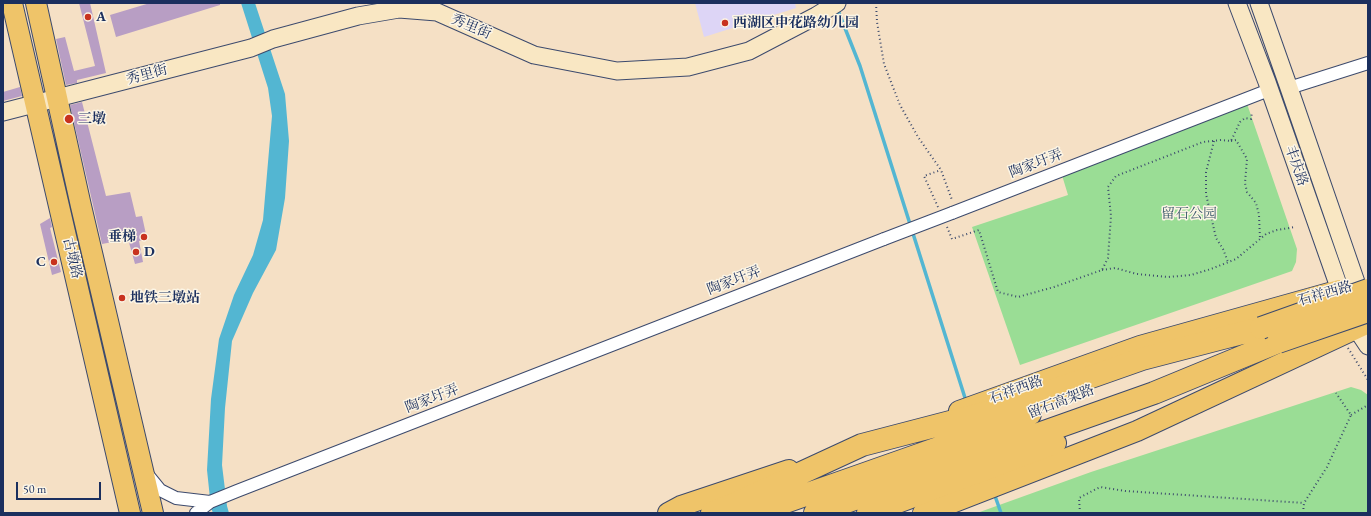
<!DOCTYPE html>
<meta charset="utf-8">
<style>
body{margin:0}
#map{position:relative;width:1371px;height:516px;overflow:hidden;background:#f5e0c5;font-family:"EB Garamond",serif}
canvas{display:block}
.frame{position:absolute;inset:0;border:4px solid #1b2f5e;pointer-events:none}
.scale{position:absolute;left:16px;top:482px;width:85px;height:18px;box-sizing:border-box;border:2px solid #1b2f5e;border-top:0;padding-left:5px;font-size:12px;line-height:14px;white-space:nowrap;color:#1b2f5e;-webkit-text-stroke:3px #fcf5e5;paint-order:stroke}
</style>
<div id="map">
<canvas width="1371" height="516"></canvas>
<div class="frame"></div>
<div class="scale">50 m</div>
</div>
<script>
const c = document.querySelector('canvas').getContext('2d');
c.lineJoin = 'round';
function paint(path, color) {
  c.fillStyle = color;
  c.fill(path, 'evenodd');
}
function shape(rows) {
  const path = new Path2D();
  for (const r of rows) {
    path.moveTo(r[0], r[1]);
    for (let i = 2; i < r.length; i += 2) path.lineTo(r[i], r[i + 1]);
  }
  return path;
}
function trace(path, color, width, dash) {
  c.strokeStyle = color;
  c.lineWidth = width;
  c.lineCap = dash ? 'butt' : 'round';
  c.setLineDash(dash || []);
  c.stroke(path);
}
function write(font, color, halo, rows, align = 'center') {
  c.font = font + ' "EB Garamond","Noto Serif SC",serif';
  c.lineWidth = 3;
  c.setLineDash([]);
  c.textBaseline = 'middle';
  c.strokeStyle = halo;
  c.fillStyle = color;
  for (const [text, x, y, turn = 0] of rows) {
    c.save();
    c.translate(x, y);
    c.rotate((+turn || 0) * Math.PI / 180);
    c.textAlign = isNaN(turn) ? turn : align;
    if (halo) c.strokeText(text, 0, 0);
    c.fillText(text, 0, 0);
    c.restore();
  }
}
paint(shape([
 [695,3,795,3,796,8,704,37]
]), '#ddd5f6');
paint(shape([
 [1245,98,1297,249,1296,262,1292,271,1020,365,972,227,1068,195,1061,172],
 [1351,387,1361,390,1368,395,1368,513,977,513,1091,472]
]), '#9add95');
paint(shape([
 [241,3,255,3,285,94,289,141,285,198,276,250,253,293,232,341,225,408,222,465,227,506,229,513,213,513,211,508,207,470,211,399,219,339,234,295,253,255,263,220,272,116,268,88]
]), '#53b6d2');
trace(shape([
 [837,8,860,66,966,401],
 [994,493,1001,513]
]), '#53b6d2', 3.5);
paint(shape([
 [79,3,90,3,106,73,77,80,77,83,66,85,56,39,65,37,74,71,95,66],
 [150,3,220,3,220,5,116,37,110,15],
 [20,87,22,96,3,101,3,92],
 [82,102,106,196,130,192,136,217,142,216,147,239,139,241,143,262,135,264,128,239,102,244,70,105],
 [50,218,52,227,50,228,61,272,52,275,40,224]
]), '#b89ec4');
const street = shape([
 [1289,88,1368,63],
 [952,213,1269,90],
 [147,474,160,490,176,498,210,502],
 [196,513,210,502,237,491,884,239]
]);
const secondary = shape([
 [1237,3,1267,82,1340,290,1356,328,1368,346],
 [1259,3,1289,88,1357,285,1368,303],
 [3,112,251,48,273,39,358,16,399,9,437,12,534,55,617,71,688,67,749,51,816,16,837,3]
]);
const primary = shape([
 [12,3,130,513],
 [36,3,81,206,153,513],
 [959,411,1140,346,1340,290],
 [668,513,681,506,789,470],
 [923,513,939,508,1137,431,1368,323]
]);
const highway = shape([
 [712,513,732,505,862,445,1000,409,1142,359,1261,328],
 [754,513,967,438,1030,414],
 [815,513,1154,393,1278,342],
 [868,513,1055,443]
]);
trace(street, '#3c4a6d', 14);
trace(secondary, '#3c4a6d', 19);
trace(primary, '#3c4a6d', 22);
trace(highway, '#3c4a6d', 24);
trace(shape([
 [876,3,877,22,884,64,900,105,918,137,941,170,952,200],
 [1214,141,1206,172,1206,194,1216,238,1223,249,1228,262],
 [1231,141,1236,140,1247,159,1245,183,1247,192,1256,203,1259,215,1260,239],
 [938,207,924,176,941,170],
 [947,227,952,239,979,230,998,292,1018,297,1054,287,1102,270,1108,258,1111,216,1108,187,1116,176,1203,142,1221,140,1231,141,1240,122,1245,118,1251,119,1252,112],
 [1102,270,1115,268,1137,274,1168,277,1191,275,1211,269,1236,259,1266,234,1277,230,1295,227],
 [1348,348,1368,380],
 [1351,415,1368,405],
 [1080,513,1079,498,1100,487,1125,491,1304,503],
 [1303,513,1304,503,1327,467,1351,415,1336,393]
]), '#3c4a6d', 2, [1, 3]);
trace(street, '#fff', 12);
trace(secondary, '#f9e7c3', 17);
trace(primary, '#efc469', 20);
trace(highway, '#efc469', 22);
const streetBridge = shape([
 [884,239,952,213]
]);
const highwayBridge = shape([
 [1261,328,1368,290],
 [1278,342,1368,311]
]);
trace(streetBridge, '#3c4a6d', 14, []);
trace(highwayBridge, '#3c4a6d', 24, []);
trace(streetBridge, '#fff', 12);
trace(highwayBridge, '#efc469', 22);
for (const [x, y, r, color] of [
 [88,17,4,"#c8321e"],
 [725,23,4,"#c8321e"],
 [69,119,5,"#c8321e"],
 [144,237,4,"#c8321e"],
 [136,252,4,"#c8321e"],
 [54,262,4,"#c8321e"],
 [122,298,4,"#c8321e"]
]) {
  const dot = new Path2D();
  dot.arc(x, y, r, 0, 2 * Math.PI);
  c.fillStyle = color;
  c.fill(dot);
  trace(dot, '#fcf5e5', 1.5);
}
write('bold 14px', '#1b2f5e', '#fcf5e5', [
 ["A",96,17],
 ["西湖区申花路幼儿园",733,23],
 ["三墩",78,119],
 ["垂梯",136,237,"right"],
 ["D",144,252],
 ["C",46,262,"right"],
 ["地铁三墩站",130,298]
], 'left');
write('14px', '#1b2f5e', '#fcf5e5', [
 ["秀里街",471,27,23],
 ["秀里街",147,75,-15],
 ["陶家圩弄",1036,164,-21],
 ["丰庆路",1296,166,71],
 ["古墩路",72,258,77],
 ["陶家圩弄",734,281,-21],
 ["石祥西路",1325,294,-16],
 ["石祥西路",1016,390,-20],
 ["陶家圩弄",432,399,-21],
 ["留石高架路",1061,402,-21]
]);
write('14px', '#3b5a6c', '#fcf5e5', [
 ["留石公园",1189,214]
]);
</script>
